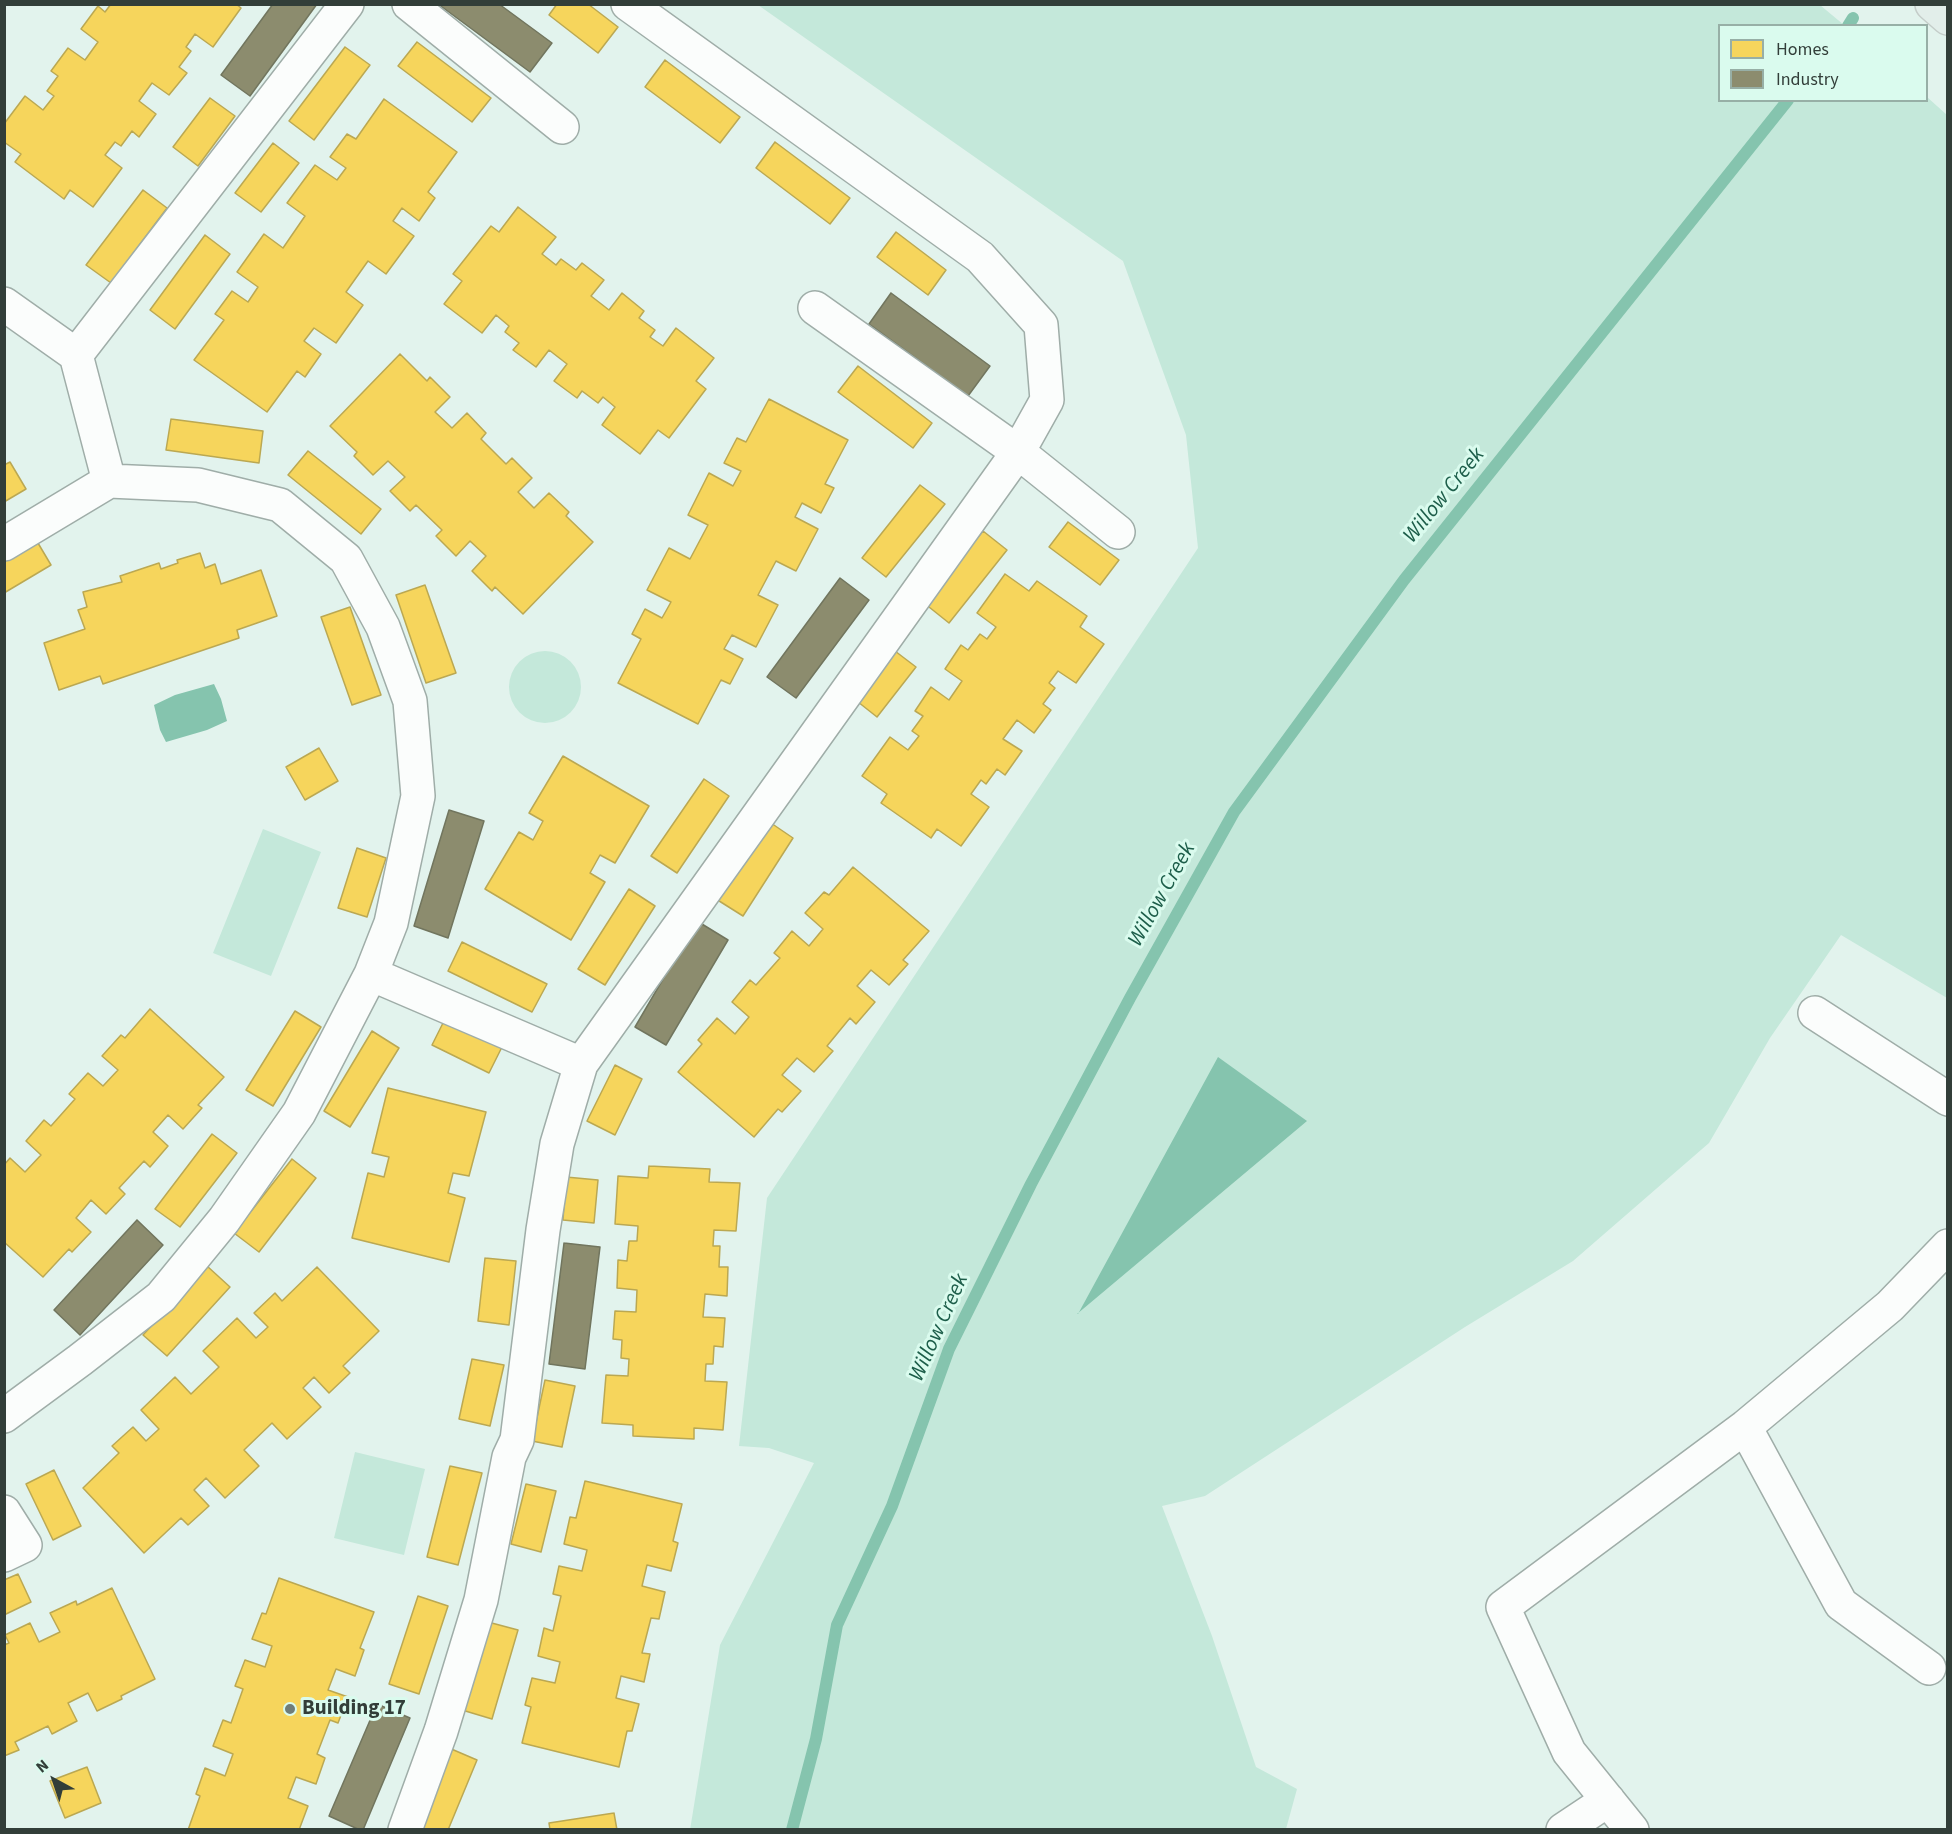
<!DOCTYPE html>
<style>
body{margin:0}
#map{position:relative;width:1952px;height:1834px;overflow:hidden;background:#e2f3ed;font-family:"Source Sans 3",sans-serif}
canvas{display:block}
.frame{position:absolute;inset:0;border:6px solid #323e39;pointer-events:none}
.legend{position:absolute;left:1718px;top:24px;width:210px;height:78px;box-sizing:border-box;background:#dafbee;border:2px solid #97afa6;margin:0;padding:8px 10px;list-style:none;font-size:18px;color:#323e39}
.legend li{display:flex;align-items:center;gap:12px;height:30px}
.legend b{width:30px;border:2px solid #97afa6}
.north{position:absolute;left:24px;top:1750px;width:60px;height:60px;-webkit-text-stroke:4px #dafbee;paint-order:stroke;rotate:320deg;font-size:16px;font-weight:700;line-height:24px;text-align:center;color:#323e39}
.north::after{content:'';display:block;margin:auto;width:21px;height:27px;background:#323e39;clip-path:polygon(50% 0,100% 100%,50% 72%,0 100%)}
</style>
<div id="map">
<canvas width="1952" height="1834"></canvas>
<div class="frame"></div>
<ul class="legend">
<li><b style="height:16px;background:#f6d55c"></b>Homes</li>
<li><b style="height:16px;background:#8c8c6e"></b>Industry</li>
</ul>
<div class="north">N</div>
</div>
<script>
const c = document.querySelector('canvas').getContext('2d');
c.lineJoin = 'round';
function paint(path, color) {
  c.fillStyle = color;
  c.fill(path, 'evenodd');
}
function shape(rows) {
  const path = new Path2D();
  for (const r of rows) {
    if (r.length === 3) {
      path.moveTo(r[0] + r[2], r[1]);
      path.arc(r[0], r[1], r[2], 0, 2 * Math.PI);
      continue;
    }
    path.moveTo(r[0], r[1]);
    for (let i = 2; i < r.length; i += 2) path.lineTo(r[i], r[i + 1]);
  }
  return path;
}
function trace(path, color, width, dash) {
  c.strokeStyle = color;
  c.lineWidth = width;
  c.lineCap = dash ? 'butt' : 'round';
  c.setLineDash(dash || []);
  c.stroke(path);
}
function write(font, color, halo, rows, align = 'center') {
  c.font = font + ' "Source Sans 3",sans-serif';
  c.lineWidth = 6;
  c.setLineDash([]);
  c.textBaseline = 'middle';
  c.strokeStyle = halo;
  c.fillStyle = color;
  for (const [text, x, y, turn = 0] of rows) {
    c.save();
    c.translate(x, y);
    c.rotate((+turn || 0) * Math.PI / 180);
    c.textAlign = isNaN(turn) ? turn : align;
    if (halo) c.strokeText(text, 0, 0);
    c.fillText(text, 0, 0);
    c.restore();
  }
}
paint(shape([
 [758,5,1820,5,1844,25,1720,26,1720,100,1926,100,1927,97,1947,115,1947,998,1841,935,1770,1038,1709,1143,1573,1261,1465,1327,1205,1496,1162,1506,1212,1636,1256,1767,1297,1789,1286,1829,690,1830,720,1645,814,1463,769,1448,739,1446,767,1198,1198,548,1186,435,1123,261],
 [545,687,36],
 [263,829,321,852,271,976,213,953],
 [355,1452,425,1469,404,1555,334,1538]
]), '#c4e8da');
paint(shape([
 [214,684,221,699,227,721,207,730,166,742,160,730,154,705,175,695],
 [1218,1057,1307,1121,1077,1314,1078,1314]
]), '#85c4ae');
const homes = shape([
 [111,4,236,4,241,8,213,47,195,34,186,47,191,51,179,67,187,73,169,95,152,83,139,101,156,114,139,137,132,131,121,146,115,142,105,155,122,168,93,207,70,190,64,199,15,162,21,154,4,142,4,124,25,96,43,110,54,96,47,91,58,76,51,71,68,48,85,60,98,42,81,29,98,6,105,12,111,4],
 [557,4,588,4,618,27,598,53,549,15,557,4],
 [417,42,491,98,472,122,398,66,417,42],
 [345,47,370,65,314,140,289,121,345,47],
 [665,60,740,117,720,143,645,87,665,60],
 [210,98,235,116,198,166,173,147,210,98],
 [384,99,457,152,428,192,435,198,419,221,402,208,393,221,414,236,386,274,368,261,346,292,363,305,336,343,314,328,304,341,321,354,305,377,297,371,267,412,194,360,224,320,215,314,232,291,248,302,258,287,237,272,264,234,283,248,305,216,287,203,315,165,337,180,346,168,330,157,347,134,356,139,384,99],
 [775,142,850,198,830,224,756,168,775,142],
 [273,143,299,163,261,212,235,193,273,143],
 [143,190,167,208,111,283,86,265,143,190],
 [518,207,556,237,542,254,556,265,561,259,576,270,582,263,604,280,591,296,609,310,622,293,644,311,639,318,655,330,650,337,663,346,676,328,714,358,696,381,706,389,669,438,658,430,640,454,602,425,615,407,603,397,598,403,582,391,577,398,554,381,567,364,549,350,536,367,513,350,519,343,505,332,509,326,496,315,482,333,444,304,462,281,453,274,491,226,499,232,518,207],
 [896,232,946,270,928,295,877,257,896,232],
 [205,235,230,254,175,329,150,310,205,235],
 [400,354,427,381,430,377,450,397,435,412,452,428,467,413,486,433,481,439,506,464,512,458,532,478,518,492,534,508,549,493,569,512,566,516,593,542,523,614,495,587,492,591,472,571,486,556,470,541,456,556,436,536,442,530,416,505,410,511,390,491,405,477,388,461,373,475,354,456,357,452,330,426,400,354],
 [858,366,932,423,913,448,838,392,858,366],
 [769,399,848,440,825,484,834,488,821,513,802,503,795,517,818,529,796,571,776,561,758,595,778,605,756,647,732,635,724,649,743,659,730,684,721,680,698,724,618,683,641,639,632,634,645,609,662,618,671,602,647,590,669,548,690,559,708,525,688,515,709,473,733,486,741,471,724,463,737,438,746,442,769,399],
 [171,419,263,431,259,463,166,450,171,419],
 [308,451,381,509,361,534,288,475,308,451],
 [10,462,26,489,4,502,4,465,10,462],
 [920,485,945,504,886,577,862,558,920,485],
 [1068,522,1119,560,1100,585,1049,547,1068,522],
 [983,531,1007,550,949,623,924,603,983,531],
 [35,538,51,565,4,593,4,556,35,538],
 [200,553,205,568,215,564,221,584,261,570,277,616,237,630,239,638,103,684,100,676,59,690,44,643,85,629,78,610,87,607,83,592,122,582,120,576,159,563,161,569,178,563,177,560,200,553],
 [1005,574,1029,591,1037,581,1087,616,1080,627,1104,644,1076,683,1058,671,1049,683,1055,688,1043,704,1051,710,1034,733,1017,720,1003,739,1022,751,1005,775,997,769,986,784,981,780,971,794,989,807,961,846,937,829,931,838,881,803,887,794,862,776,890,737,908,750,919,736,912,731,923,716,915,711,931,687,949,700,962,681,945,669,961,645,968,650,980,634,987,639,996,627,977,613,1005,574],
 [425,585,456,673,426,683,396,595,425,585],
 [350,607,381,695,352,705,321,617,350,607],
 [891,648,916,667,877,717,853,698,891,648],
 [319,748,338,781,305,800,286,767,319,748],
 [563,756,649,806,615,863,600,855,590,873,605,882,571,940,485,889,519,832,533,840,543,821,529,813,563,756],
 [704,779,729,796,677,873,651,856,704,779],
 [768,821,793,838,743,916,716,899,768,821],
 [357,848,386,858,367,917,338,908,357,848],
 [853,867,929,931,903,960,908,964,889,985,871,970,857,986,875,1002,856,1024,850,1018,827,1046,833,1051,814,1072,797,1058,782,1075,801,1091,782,1112,778,1109,754,1137,678,1072,702,1044,698,1040,717,1018,735,1034,749,1017,732,1002,750,980,756,985,780,958,774,953,792,931,809,946,823,929,805,913,824,892,829,895,853,867],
 [629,889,655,906,605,985,578,969,629,889],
 [462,942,547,984,532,1012,448,971,462,942],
 [150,1009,224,1077,198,1105,202,1108,183,1129,168,1115,153,1132,168,1146,150,1167,144,1161,119,1188,125,1194,106,1214,91,1200,76,1218,91,1232,72,1252,69,1249,43,1277,4,1242,4,1165,10,1158,25,1172,41,1155,26,1141,44,1120,51,1126,75,1099,69,1094,88,1073,103,1086,118,1070,102,1056,121,1035,125,1038,150,1009],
 [295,1011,321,1027,273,1106,246,1090,295,1011],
 [446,1017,503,1045,489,1073,432,1045,446,1017],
 [372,1031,399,1048,350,1127,324,1111,372,1031],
 [615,1065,642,1079,615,1135,587,1121,615,1065],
 [388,1088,486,1112,469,1176,453,1173,448,1193,465,1198,449,1262,352,1238,368,1173,384,1177,389,1157,372,1153,388,1088],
 [212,1134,237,1153,180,1227,155,1209,212,1134],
 [292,1159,316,1178,259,1252,234,1233,292,1159],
 [649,1166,710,1169,709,1182,740,1183,736,1231,714,1230,713,1246,720,1246,719,1267,728,1267,727,1296,705,1294,703,1317,725,1318,723,1347,714,1346,713,1364,706,1364,705,1381,727,1382,723,1430,694,1428,694,1439,633,1436,633,1425,602,1423,606,1375,628,1376,629,1359,621,1358,622,1340,613,1339,615,1311,636,1312,637,1290,617,1288,618,1260,627,1261,629,1241,637,1241,638,1226,615,1224,618,1176,648,1178,649,1166],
 [566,1177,598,1180,594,1223,563,1220,566,1177],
 [485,1258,516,1261,509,1325,478,1321,485,1258],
 [207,1266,230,1287,167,1356,143,1335,207,1266],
 [317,1267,379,1331,343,1366,350,1373,329,1393,314,1377,303,1388,321,1407,287,1439,272,1423,244,1450,259,1466,225,1498,206,1478,194,1490,209,1506,188,1525,181,1518,144,1553,83,1488,119,1453,112,1446,133,1427,146,1441,159,1429,141,1410,175,1377,191,1394,219,1367,203,1351,237,1318,256,1338,268,1327,254,1313,275,1293,282,1301,317,1267],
 [472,1359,504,1365,490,1426,459,1419,472,1359],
 [545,1380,575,1386,562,1447,532,1441,545,1380],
 [450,1466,482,1473,458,1565,427,1557,450,1466],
 [54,1470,81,1526,53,1540,26,1484,54,1470],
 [585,1481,682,1504,673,1541,678,1543,671,1571,647,1565,642,1586,665,1592,659,1619,651,1618,642,1653,650,1654,644,1682,621,1676,616,1698,639,1704,632,1731,627,1731,619,1767,522,1743,531,1707,525,1705,532,1678,555,1683,560,1662,538,1656,544,1628,553,1631,561,1596,553,1594,559,1566,582,1571,587,1550,564,1544,570,1517,576,1518,585,1481],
 [526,1484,556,1491,541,1552,511,1544,526,1484],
 [18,1574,31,1602,4,1615,4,1580,18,1574],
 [279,1578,374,1612,360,1648,364,1650,355,1676,336,1669,328,1690,348,1697,338,1723,330,1720,317,1754,325,1758,316,1784,296,1777,288,1798,308,1806,299,1830,188,1830,200,1796,196,1794,205,1768,225,1776,233,1754,213,1746,223,1720,231,1723,243,1689,235,1686,245,1660,265,1667,272,1646,252,1639,262,1613,266,1614,279,1578],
 [112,1588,155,1679,121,1696,122,1699,97,1711,88,1693,68,1703,77,1721,52,1734,48,1726,15,1742,19,1750,4,1756,4,1645,9,1643,5,1635,30,1623,39,1642,60,1632,50,1613,76,1601,77,1605,112,1588],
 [418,1596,448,1606,419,1694,389,1684,418,1596],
 [488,1622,518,1630,492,1719,462,1710,488,1622],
 [449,1748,477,1760,448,1830,415,1830,449,1748],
 [87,1767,101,1803,65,1818,50,1781,87,1767],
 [614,1813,617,1830,550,1830,549,1823,614,1813]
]);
paint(homes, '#f6d55c');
trace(homes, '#bba852', 1.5);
const industry = shape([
 [273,4,317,4,250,96,221,75,273,4],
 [438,4,499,4,552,43,530,72,438,4],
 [891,293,990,366,968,396,869,324,891,293],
 [840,578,869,600,796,698,767,677,840,578],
 [449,810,484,821,448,938,414,926,449,810],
 [697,921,728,940,666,1045,635,1027,697,921],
 [137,1220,163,1245,80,1335,54,1310,137,1220],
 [564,1243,600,1247,585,1369,549,1364,564,1243],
 [377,1704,410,1718,363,1830,360,1830,329,1816,377,1704]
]);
paint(industry, '#8c8c6e');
trace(industry, '#71755e', 1.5);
trace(shape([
 [1848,26,1853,18],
 [792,1830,816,1739,837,1625,892,1506,949,1349,1031,1184,1130,998,1234,812,1404,580,1788,100]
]), '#85c4ae', 12);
const minor = shape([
 [409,4,562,127],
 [4,304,76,355,109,481,198,485,280,505,346,559,383,627,410,701,418,796,391,923,371,974,299,1113,224,1220,161,1297,80,1360,4,1416],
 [815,308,1018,452,1118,532],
 [76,355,347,4],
 [4,544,109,481],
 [371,974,581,1064],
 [1815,1013,1948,1099],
 [1745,1427,1841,1604,1929,1668],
 [4,1512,25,1545,4,1555],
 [405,1830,441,1731,481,1600,509,1457,517,1440,543,1230,557,1144,581,1064,1018,452,1047,400,1041,325,980,257,628,4],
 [1563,1830,1608,1800],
 [1632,1830,1569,1752,1503,1607,1745,1427,1890,1306,1948,1246]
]);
const major = shape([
 [1932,4,1948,18]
]);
trace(minor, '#9fada8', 36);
trace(major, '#c4cdc9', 36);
trace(minor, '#fbfdfc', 33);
trace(major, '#e2eeea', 33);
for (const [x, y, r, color] of [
 [290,1709,6,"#707d78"]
]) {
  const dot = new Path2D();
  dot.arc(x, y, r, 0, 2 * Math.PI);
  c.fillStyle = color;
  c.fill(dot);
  trace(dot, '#dafbee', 2);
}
write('bold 21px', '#323e39', '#dafbee', [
 ["Building 17",302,1709]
], 'left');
write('italic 22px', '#1d5e4a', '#dafbee', [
 ["Willow Creek",1445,496,-51],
 ["Willow Creek",1163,895,-61],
 ["Willow Creek",940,1328,-66]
]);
</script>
